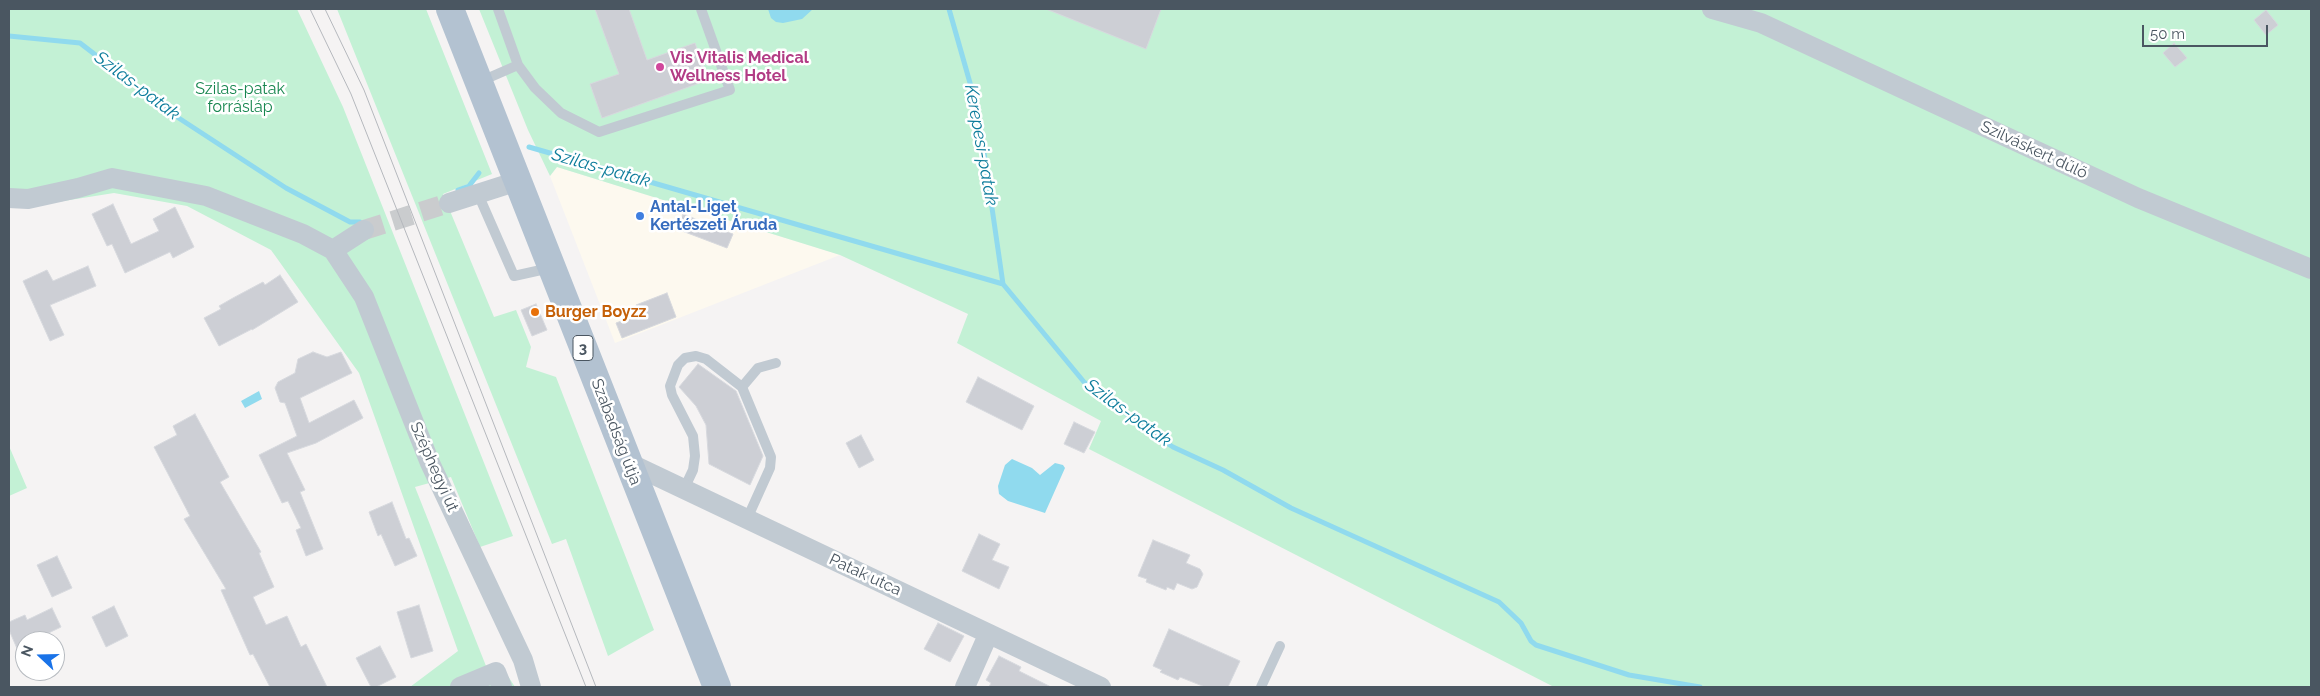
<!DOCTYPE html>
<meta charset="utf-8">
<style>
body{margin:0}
#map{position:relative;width:2320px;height:696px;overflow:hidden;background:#f5f3f3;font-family:Raleway,sans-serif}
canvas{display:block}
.frame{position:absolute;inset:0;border:10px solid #4a5661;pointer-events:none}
.north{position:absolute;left:15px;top:631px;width:50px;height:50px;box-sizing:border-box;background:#fff;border:1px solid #b7bbc0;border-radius:50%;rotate:291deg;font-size:14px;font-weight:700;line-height:20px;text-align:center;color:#4a5661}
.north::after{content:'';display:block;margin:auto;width:18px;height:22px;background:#1a73e8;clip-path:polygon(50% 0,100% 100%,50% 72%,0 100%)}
.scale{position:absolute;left:2142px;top:25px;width:126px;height:22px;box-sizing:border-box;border:2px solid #4a5661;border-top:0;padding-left:6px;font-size:15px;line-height:18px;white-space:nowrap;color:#4a5661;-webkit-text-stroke:4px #fff;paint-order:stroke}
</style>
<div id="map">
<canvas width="2320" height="696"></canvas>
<div class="frame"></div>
<div class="north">N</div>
<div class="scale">50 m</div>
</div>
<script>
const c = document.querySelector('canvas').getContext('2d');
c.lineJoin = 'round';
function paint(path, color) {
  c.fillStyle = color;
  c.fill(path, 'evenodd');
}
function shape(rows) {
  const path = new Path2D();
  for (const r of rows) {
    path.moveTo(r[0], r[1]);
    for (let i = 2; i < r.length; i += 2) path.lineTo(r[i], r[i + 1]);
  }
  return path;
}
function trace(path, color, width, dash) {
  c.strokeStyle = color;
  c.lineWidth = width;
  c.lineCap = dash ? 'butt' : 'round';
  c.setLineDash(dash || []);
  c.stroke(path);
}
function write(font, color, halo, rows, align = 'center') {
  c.font = font + ' Raleway,sans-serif';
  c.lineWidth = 5;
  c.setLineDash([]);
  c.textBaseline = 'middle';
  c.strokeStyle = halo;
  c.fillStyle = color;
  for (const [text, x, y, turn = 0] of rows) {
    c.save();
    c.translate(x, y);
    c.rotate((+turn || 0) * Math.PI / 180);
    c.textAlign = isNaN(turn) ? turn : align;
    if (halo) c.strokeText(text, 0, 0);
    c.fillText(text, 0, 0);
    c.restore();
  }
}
paint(shape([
 [557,167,840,255,615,343,550,176]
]), '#fdf9ef');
paint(shape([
 [9,9,297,9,343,107,513,536,480,547,451,477,415,487,486,666,502,667,515,687,410,687,458,651,359,373,271,250,187,206,114,193,32,206,9,204],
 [337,9,426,9,492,174,443,194,494,317,516,310,531,347,526,367,556,377,654,630,608,656,566,539,552,544],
 [479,9,2311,9,2311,687,1554,687,1089,449,1101,421,957,343,968,314,840,255,557,167,550,176,528,130],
 [9,446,27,488,9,496]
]), '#c3f1d5');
paint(shape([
 [768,9,813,9,802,19,783,23,776,22,771,18],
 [259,391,262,399,245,408,241,401],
 [1012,459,1032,468,1040,475,1055,463,1063,465,1065,468,1045,513,1008,501,999,494,998,486,1005,465]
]), '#90daee');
trace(shape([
 [949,9,978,111,1003,284],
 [9,36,80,43,171,113,286,188,350,222,360,222],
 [529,147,1003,284,1084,382,1111,400,1139,425,1173,447,1223,470,1291,508,1499,602,1521,623,1531,641,1536,645,1629,675,1700,687],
 [458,190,469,186,479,173]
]), '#90daee', 5);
const building = shape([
 [595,9,629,9,647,60,695,43,708,80,602,118,590,84,619,74,595,9],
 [1046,9,1161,9,1146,49,1046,9],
 [2266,10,2278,25,2266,35,2254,20,2266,10],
 [2174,43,2187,58,2175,67,2163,53,2174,43],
 [113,204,131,244,159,231,153,219,175,207,194,247,173,258,170,252,125,273,112,244,107,246,92,214,113,204],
 [683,214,733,234,727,248,677,229,683,214],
 [88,266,96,286,50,305,64,335,50,341,23,281,47,270,53,281,88,266],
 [280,275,298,302,252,330,252,329,219,346,204,318,221,309,219,306,233,298,263,282,265,285,280,275],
 [667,293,676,317,622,338,616,323,640,314,636,305,667,293],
 [536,304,547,330,532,336,521,310,536,304],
 [313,352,327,357,341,352,352,373,300,398,309,423,354,400,363,418,316,443,287,453,305,490,300,492,323,549,306,556,296,530,301,528,288,501,282,503,259,455,297,436,285,403,280,402,275,388,278,382,295,373,298,359,313,352],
 [698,364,736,391,763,456,750,485,709,464,706,425,696,406,679,387,698,364],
 [978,377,1034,406,1022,430,966,402,978,377],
 [195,414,229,477,220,482,261,552,259,553,274,587,253,597,266,625,287,616,301,647,306,644,327,687,270,687,253,654,250,655,221,590,226,589,184,519,190,516,154,447,177,435,173,426,195,414],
 [1074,422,1095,432,1084,453,1064,444,1074,422],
 [861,435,874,460,859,468,846,443,861,435],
 [392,502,406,539,409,538,417,556,395,566,381,534,378,536,369,512,392,502],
 [979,534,1000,544,992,560,1009,567,999,589,962,571,979,534],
 [1153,540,1190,555,1186,563,1200,569,1203,574,1197,587,1192,589,1177,583,1174,590,1167,587,1166,590,1146,582,1147,579,1138,576,1153,540],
 [57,556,72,588,52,597,37,565,57,556],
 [419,605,433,651,411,658,397,612,419,605],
 [114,606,128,636,106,647,92,617,114,606],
 [52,608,61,627,32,641,25,641,25,667,9,630,9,622,25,615,27,620,52,608],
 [938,623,964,636,950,662,924,649,938,623],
 [1169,629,1240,661,1228,687,1205,687,1180,677,1178,680,1160,672,1162,670,1153,666,1169,629],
 [380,646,396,677,376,687,371,687,356,658,380,646],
 [999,656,1021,667,1019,671,1051,687,989,687,991,683,986,680,999,656]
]);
paint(building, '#cdcfd5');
trace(building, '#d7d9de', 1);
trace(shape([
 [364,230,449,203]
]), '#caccce', 20, [20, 10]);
trace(shape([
 [498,9,518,65,535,88,561,113,599,132,730,90,701,9],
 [479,82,518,65],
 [478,194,514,276,550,268],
 [742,387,758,368,776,363],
 [684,489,693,470,695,456,693,436,672,395,670,386,678,365,685,358,696,356,706,359,742,387,771,457,770,468,747,519],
 [1261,687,1280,646]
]), '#c1cad2', 10);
trace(shape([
 [1712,9,1761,23,2138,198,2311,269],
 [9,198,28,199,78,188,112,178,206,196,303,234,333,250,364,297,430,463,523,660,531,687],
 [449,203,518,181],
 [333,250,364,230],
 [629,463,1101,687],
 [460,687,496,672,502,687],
 [965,687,988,635]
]), '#c1cad2', 20);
trace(shape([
 [450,9,717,687]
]), '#b3c2d1', 28);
trace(shape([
 [310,9,351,94,586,687],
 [325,9,364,90,596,687]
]), '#b5b8bd', 1);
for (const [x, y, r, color] of [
 [660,67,5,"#d1479c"],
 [640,216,5,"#3f7fe0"],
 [535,312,5,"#e8710a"]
]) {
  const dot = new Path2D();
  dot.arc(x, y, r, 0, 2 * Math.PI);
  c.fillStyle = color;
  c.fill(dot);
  trace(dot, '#fff', 2);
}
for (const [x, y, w] of [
 [583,348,20]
]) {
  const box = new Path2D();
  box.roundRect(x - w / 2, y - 12.5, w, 25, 4);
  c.fillStyle = '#fff';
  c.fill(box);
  trace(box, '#4a5661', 1);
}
write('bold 15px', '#4a5661', null, [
 ["3",583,348]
]);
write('bold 16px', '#b23c85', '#fff', [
 ["Vis Vitalis Medical",670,58],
 ["Wellness Hotel",670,76]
], 'left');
write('16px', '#17864f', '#fff', [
 ["Szilas-patak",240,89],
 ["forrásláp",240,107]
]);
write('16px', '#4a5661', '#fff', [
 ["Szilváskert dűlő",2034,150,25],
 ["Szabadság útja",616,432,69],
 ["Széphegyi út",434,467,66],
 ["Patak utca",865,575,25]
]);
write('bold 16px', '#366cbe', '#fff', [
 ["Antal-Liget",650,207],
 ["Kertészeti Áruda",650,225]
], 'left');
write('bold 16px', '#c56008', '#fff', [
 ["Burger Boyzz",545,312]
], 'left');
write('italic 18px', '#0c7c9b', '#fff', [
 ["Szilas-patak",137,86,37],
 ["Kerepesi-patak",981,145,80],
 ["Szilas-patak",601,168,16],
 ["Szilas-patak",1128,413,36]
]);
</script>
